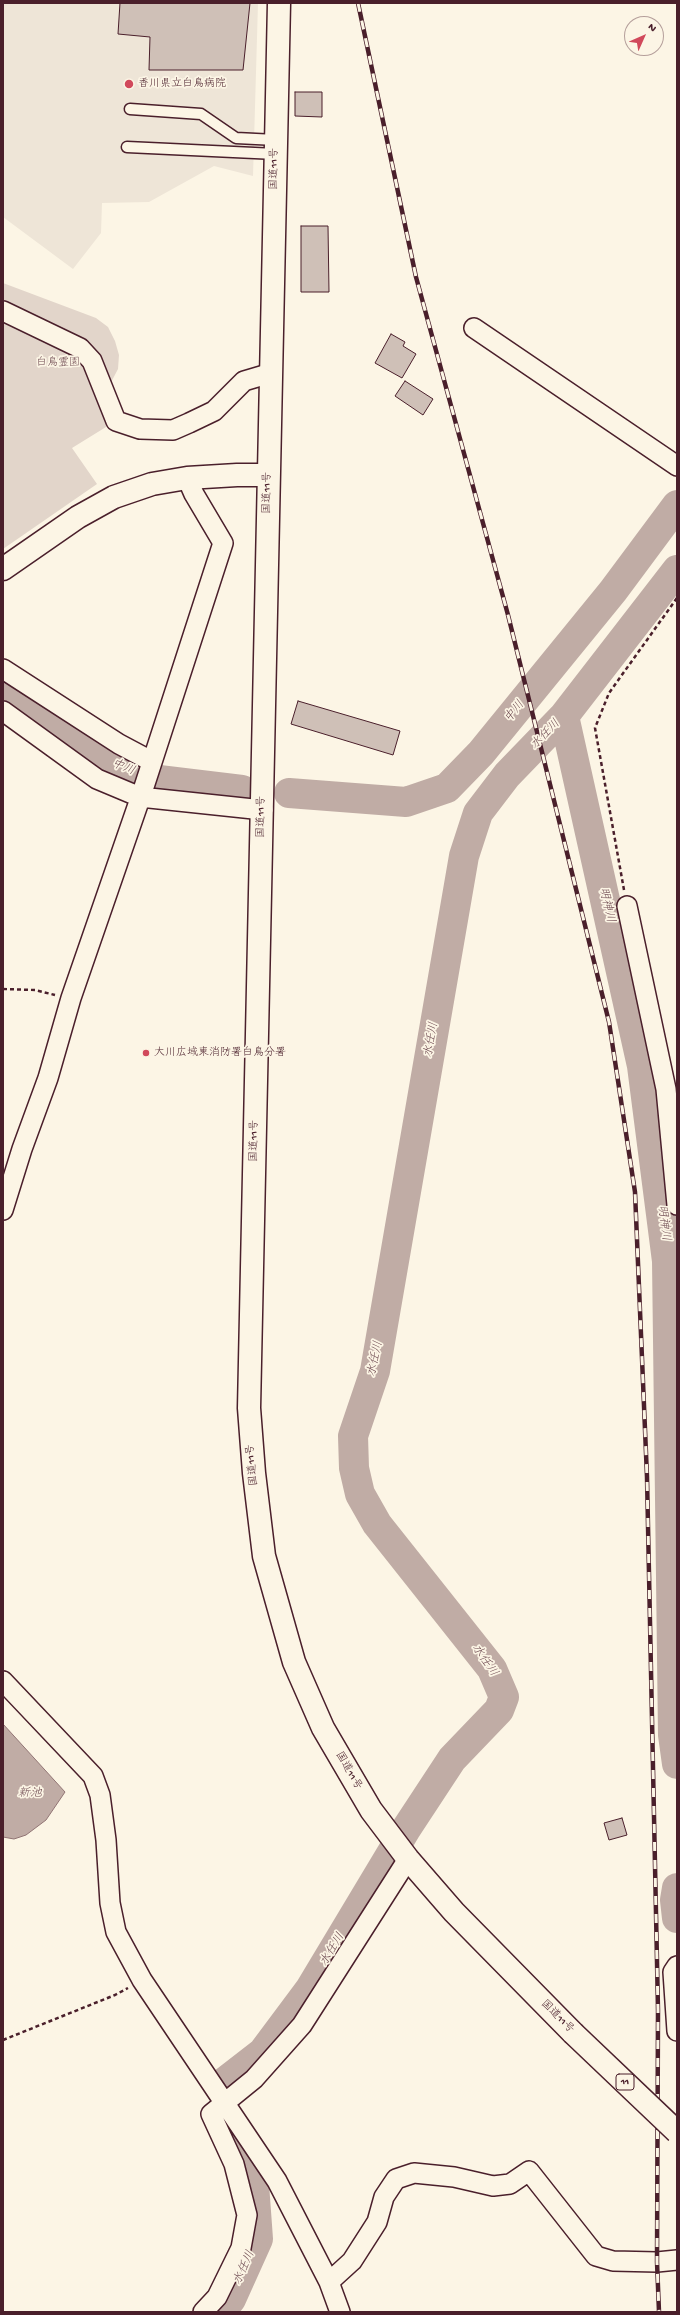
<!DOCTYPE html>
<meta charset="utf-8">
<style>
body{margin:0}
#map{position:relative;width:680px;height:2315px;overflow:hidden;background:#fcf5e5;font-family:"Gochi Hand",sans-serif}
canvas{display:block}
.frame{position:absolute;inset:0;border:4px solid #4a1f2b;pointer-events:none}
.north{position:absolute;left:624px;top:16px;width:40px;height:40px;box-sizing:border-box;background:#fcf5e5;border:1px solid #b59f9b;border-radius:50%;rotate:45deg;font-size:11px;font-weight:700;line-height:16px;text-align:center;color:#4a1f2b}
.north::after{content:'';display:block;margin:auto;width:14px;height:18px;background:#d1495b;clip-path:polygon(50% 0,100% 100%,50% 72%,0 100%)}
</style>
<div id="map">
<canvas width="680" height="2315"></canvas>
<div class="frame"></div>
<div class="north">N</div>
</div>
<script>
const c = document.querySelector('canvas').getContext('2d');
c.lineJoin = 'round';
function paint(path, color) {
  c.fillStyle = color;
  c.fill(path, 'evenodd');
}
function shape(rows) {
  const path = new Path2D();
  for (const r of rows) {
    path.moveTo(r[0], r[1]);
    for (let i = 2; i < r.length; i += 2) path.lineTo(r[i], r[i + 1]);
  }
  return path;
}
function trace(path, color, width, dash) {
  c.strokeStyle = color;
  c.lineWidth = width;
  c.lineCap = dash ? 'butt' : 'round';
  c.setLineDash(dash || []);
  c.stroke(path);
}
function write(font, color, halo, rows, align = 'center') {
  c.font = font + ' "Gochi Hand","Klee One",sans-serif';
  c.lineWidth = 3.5;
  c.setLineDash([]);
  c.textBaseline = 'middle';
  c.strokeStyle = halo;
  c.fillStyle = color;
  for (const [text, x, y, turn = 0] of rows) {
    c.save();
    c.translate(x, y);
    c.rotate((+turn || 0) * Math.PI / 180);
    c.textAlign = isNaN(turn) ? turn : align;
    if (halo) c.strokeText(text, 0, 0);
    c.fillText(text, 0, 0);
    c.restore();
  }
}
paint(shape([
 [3,3,258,3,253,176,214,166,149,202,102,203,101,233,73,269,3,217]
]), '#eee5d7');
paint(shape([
 [3,283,96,318,108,327,115,341,119,355,118,369,108,388,106,427,72,448,97,484,3,549]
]), '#e2d5ca');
const water = shape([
 [3,1724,65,1792,46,1820,26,1835,14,1839,3,1837,3,1724]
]);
paint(water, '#c0aca5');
trace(water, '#917474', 1);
trace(shape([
 [3,687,42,712,113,767,159,780,242,790],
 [564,716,642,1066,667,1261,673,1735,677,1764],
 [289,793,406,802,447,788,481,753,613,591,677,505],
 [677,1888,675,1900,677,1918],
 [223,2083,263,2052,310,1989,406,1829,452,1759,499,1710,504,1697,492,1669,377,1524,360,1494,354,1468,353,1436,375,1371,464,856,478,813,507,775,564,716,677,570],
 [221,2312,231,2299,258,2239,254,2184,226,2132]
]), '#c0aca5', 30);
const building = shape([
 [120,3,250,3,243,70,149,70,150,37,118,34,120,3],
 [295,92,322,92,322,117,295,116,295,92],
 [301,226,328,226,329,292,301,292,301,226],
 [391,334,405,342,403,346,416,354,402,378,375,363,391,334],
 [405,381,433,399,423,415,395,396,405,381],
 [298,701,400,731,393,755,291,724,298,701],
 [622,1818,627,1835,609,1840,604,1823,622,1818]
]);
paint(building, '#cfc0b7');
trace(building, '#4a1f2b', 1);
const lane = shape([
 [130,109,201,114,236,138,276,140],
 [127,147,276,154]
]);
const street = shape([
 [3,311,80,348,92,361,116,421,140,429,173,430,189,423,214,411,244,381,271,373],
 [474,328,677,466],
 [3,669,119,744,151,761],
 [3,711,97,779,140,797,263,810],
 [627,906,666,1089,677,1205],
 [3,1210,22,1149,48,1078,71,998,143,790,223,543,194,494,187,478],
 [3,1681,93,1776,100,1795,106,1840,110,1903,116,1932,142,1980,277,2181,329,2282,340,2312],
 [677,1966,673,1972,677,2031],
 [329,2282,352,2261,377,2222,384,2197,396,2179,414,2173,454,2177,493,2186,510,2184,529,2171,596,2256,613,2261,657,2262,677,2260],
 [203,2312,217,2297,241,2248,247,2215,234,2164,211,2114,254,2079,302,2025,408,1859]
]);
const secondary = shape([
 [3,569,78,517,114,497,152,484,187,478,237,475,268,475]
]);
const highway = shape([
 [279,3,249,1408,254,1473,264,1556,294,1662,323,1728,371,1810,408,1859,454,1912,573,2033]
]);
trace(lane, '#4a1f2b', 13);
trace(street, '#4a1f2b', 22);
trace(secondary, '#4a1f2b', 25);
trace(highway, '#4a1f2b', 25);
trace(shape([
 [624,890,595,728,609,693,677,598],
 [3,989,35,990,55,995],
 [3,2040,115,1995,128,1988]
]), '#4a1f2b', 2.5, [4, 3]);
trace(lane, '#fcf5e5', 10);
trace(street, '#fcf5e5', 19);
trace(secondary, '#fcf5e5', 22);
trace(highway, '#fcf5e5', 22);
const rail = shape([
 [358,3,416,277,508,615,609,1022,635,1192,647,1477,658,2010,657,2262,659,2312]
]);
trace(rail, '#4a1f2b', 4.5);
trace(rail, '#fcf5e5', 3, [9]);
const highwayBridge = shape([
 [573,2033,677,2132]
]);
trace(highwayBridge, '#4a1f2b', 25, []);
trace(highwayBridge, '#fcf5e5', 22);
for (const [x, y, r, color] of [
 [129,84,5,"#d1495b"],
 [146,1053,4,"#d1495b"]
]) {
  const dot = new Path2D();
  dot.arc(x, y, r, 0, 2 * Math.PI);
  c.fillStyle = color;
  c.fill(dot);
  trace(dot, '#fcf5e5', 1.5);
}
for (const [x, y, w] of [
 [625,2082,18]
]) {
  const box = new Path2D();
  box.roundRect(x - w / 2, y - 8, w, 16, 3);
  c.fillStyle = '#fcf5e5';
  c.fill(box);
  trace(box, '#4a1f2b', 1);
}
write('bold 10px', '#4a1f2b', null, [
 ["11",625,2082]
]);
write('11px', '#4a1f2b', '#fcf5e5', [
 ["香川県立白鳥病院",138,84],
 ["大川広域東消防署白鳥分署",154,1053]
], 'left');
write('11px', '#4a1f2b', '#fcf5e5', [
 ["国道11号",275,169,-89],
 ["国道11号",268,493,-89],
 ["国道11号",262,817,-89],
 ["国道11号",255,1141,-89],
 ["国道11号",253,1465,-96],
 ["国道11号",348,1771,60],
 ["国道11号",557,2017,45]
]);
write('11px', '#704c53', '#fcf5e5', [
 ["白鳥霊園",58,363]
]);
write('italic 12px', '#6d4950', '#fcf5e5', [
 ["中川",515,712,-51],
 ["水任川",546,735,-46],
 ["中川",123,768,22],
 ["明神川",606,905,77],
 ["水任川",432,1040,-80],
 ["明神川",663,1223,83],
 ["水任川",376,1359,-78],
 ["水任川",484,1661,55],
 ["新池",30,1794],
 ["水任川",333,1950,-59],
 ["水任川",245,2268,-66]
]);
</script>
